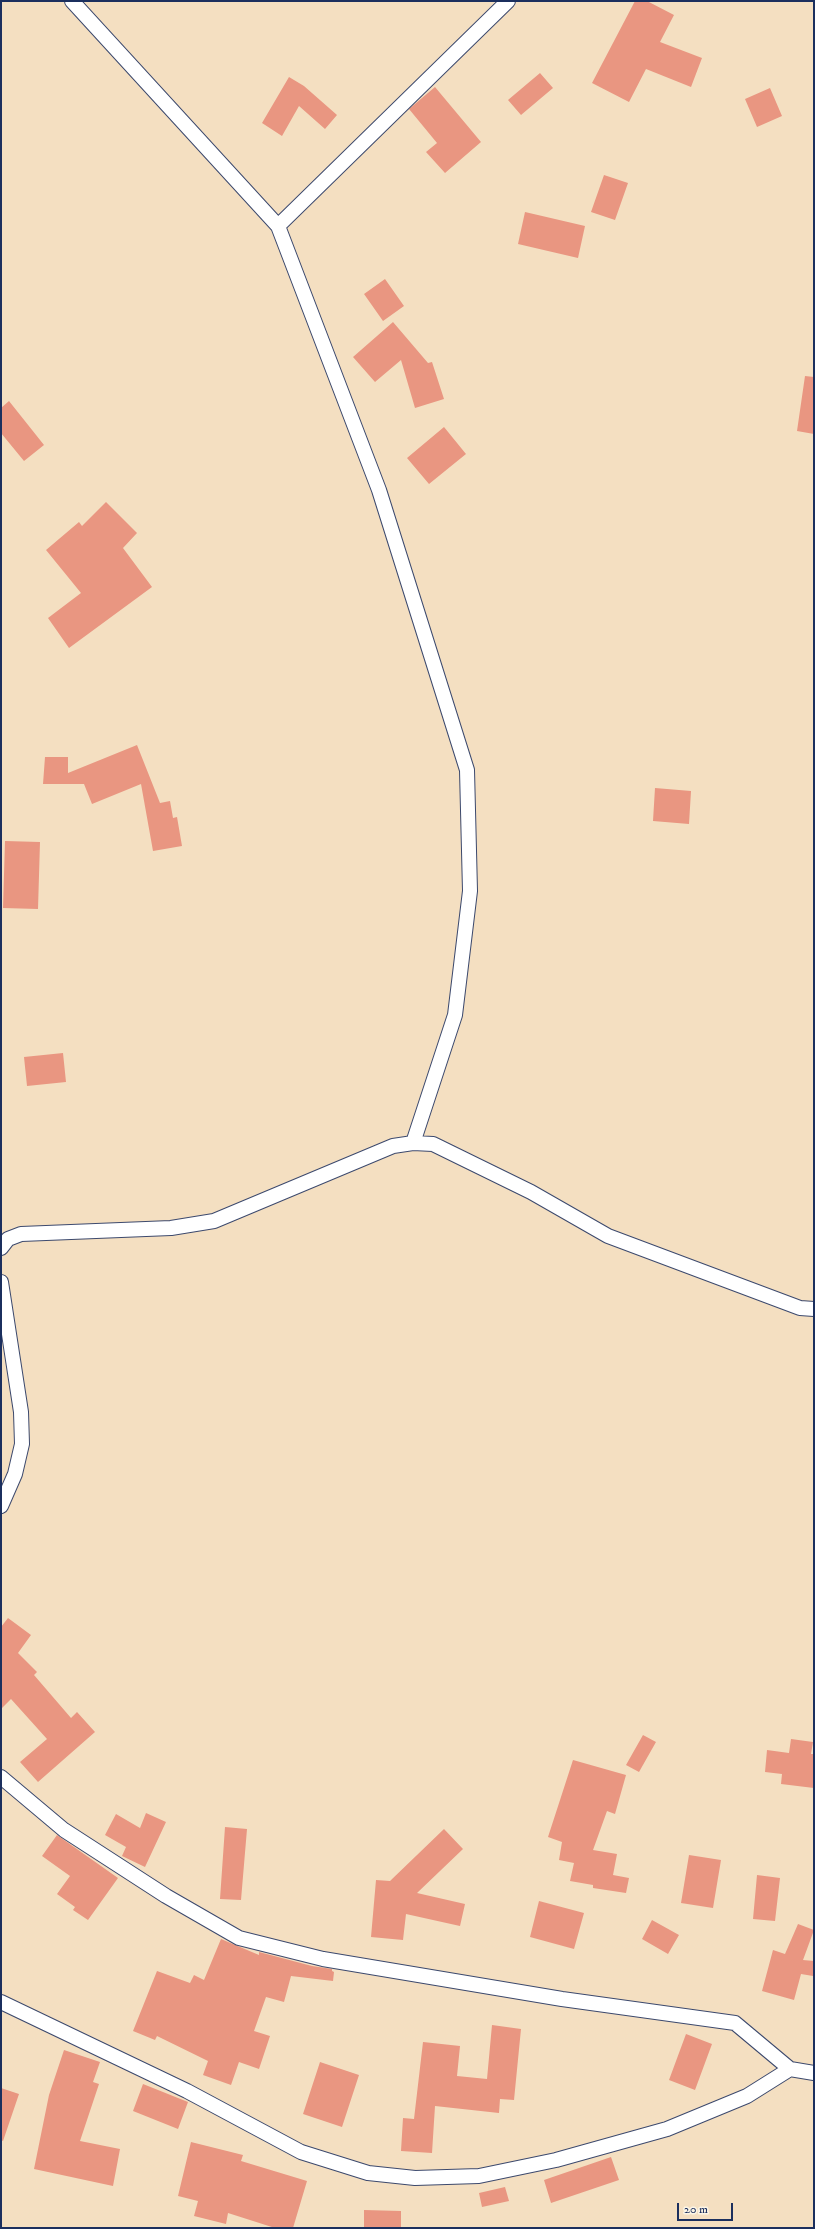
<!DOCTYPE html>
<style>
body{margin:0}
#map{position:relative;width:815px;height:2229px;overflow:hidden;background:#f4dfc1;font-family:"IM FELL DW Pica",serif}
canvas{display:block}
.frame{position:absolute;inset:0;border:2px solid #1b2f5e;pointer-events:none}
.scale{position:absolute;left:677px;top:2203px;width:56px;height:18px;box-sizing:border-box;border:2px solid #1b2f5e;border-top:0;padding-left:5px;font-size:12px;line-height:14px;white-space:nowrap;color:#1b2f5e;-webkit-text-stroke:3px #fcf5e5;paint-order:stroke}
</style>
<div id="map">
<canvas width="815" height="2229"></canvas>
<div class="frame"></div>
<div class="scale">20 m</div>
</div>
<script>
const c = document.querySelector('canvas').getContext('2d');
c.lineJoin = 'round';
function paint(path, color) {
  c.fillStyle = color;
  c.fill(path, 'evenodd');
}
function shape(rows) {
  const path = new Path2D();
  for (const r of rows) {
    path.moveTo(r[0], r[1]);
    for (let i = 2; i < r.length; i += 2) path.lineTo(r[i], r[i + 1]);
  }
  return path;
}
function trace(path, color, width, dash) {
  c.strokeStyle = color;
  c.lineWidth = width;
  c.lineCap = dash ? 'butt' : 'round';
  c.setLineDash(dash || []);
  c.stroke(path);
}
paint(shape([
 [635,1,647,1,674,15,660,42,702,58,691,87,646,69,629,102,592,83],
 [540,73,553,88,521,115,508,100],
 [289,77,304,86,337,115,325,129,299,106,282,136,262,123],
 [435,87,481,142,445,173,426,152,437,143,409,109],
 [770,88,782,116,757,127,745,99],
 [604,175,628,183,615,220,591,212],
 [525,212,585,226,578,258,518,244],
 [385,279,404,306,383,321,364,294],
 [393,322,428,363,432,362,444,399,415,408,401,360,375,382,353,357],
 [805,376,814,377,814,434,797,431],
 [9,401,44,445,24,461,1,433,1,408],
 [444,427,466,454,429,484,407,458],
 [106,502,137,533,123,548,152,587,69,648,48,618,81,593,46,550,79,522,82,526],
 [137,745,160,803,170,801,173,818,177,817,182,846,153,851,141,784,92,804,84,784,43,784,45,757,68,757,68,773],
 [655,788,691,791,689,824,653,821],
 [5,841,40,842,38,909,3,908],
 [63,1053,66,1082,27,1086,24,1057],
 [8,1618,31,1635,18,1653,37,1672,34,1675,71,1718,77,1712,95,1732,38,1782,20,1762,47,1739,11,1699,1,1709,1,1627],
 [643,1735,656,1742,639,1772,626,1765],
 [791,1739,813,1742,811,1754,814,1754,814,1788,781,1784,782,1774,765,1772,767,1750,789,1753],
 [573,1760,626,1775,615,1814,607,1811,593,1850,617,1854,613,1875,629,1878,626,1893,593,1888,593,1885,570,1881,574,1863,559,1860,562,1842,548,1837],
 [146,1813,166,1822,145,1867,122,1856,126,1847,105,1835,116,1814,140,1828],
 [225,1827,247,1829,241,1900,220,1899],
 [444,1829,463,1849,417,1893,465,1904,460,1926,406,1914,403,1940,371,1937,376,1880,390,1881],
 [57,1835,118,1878,88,1920,73,1910,75,1907,57,1894,70,1876,42,1856],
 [689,1855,721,1860,713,1908,681,1903],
 [757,1875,780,1878,775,1921,753,1919],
 [539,1901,584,1913,574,1949,530,1937],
 [652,1920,679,1935,668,1954,642,1939],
 [798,1924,814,1930,803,1960,814,1961,813,1976,801,1974,794,2000,762,1991,773,1950,785,1954],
 [221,1939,259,1955,259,1952,312,1966,332,1969,332,1971,334,1972,333,1981,291,1976,284,2002,266,1997,254,2031,270,2036,259,2069,239,2062,231,2085,203,2075,208,2061,157,2036,155,2040,133,2031,157,1971,190,1983,194,1975,204,1980],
 [492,2025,521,2029,514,2100,500,2099,499,2113,435,2106,432,2153,401,2151,403,2118,414,2119,423,2042,460,2046,457,2076,487,2079],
 [686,2034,712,2044,695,2090,669,2080],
 [64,2050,100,2062,93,2082,99,2084,80,2141,120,2149,113,2186,34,2169,49,2095],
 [320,2062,359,2075,342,2127,303,2114],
 [143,2084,188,2102,178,2129,133,2111],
 [1,2088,19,2094,3,2141,1,2140],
 [191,2142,243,2155,241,2161,307,2181,293,2228,275,2228,228,2213,226,2224,194,2216,198,2201,178,2196],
 [611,2157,619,2180,551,2203,544,2180],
 [505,2187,509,2201,482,2207,479,2193],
 [364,2210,401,2211,401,2228,364,2228]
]), '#e99681');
const street = shape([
 [72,1,278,226],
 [413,1143,455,1015,470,891,467,770,379,490,278,226,508,1],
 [1,1248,8,1239,21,1234,171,1228,214,1221,393,1146,413,1143,433,1144,531,1192,608,1236,800,1308,814,1309],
 [1,1282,21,1412,22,1444,15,1474,1,1506],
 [1,1777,64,1830,166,1896,239,1938,323,1959,562,1999,735,2023,790,2069,814,2073],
 [1,2002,187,2091,301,2152,368,2173,415,2178,479,2176,556,2160,667,2129,747,2096,790,2069]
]);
trace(street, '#3c496d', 16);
trace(street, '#fff', 14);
</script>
